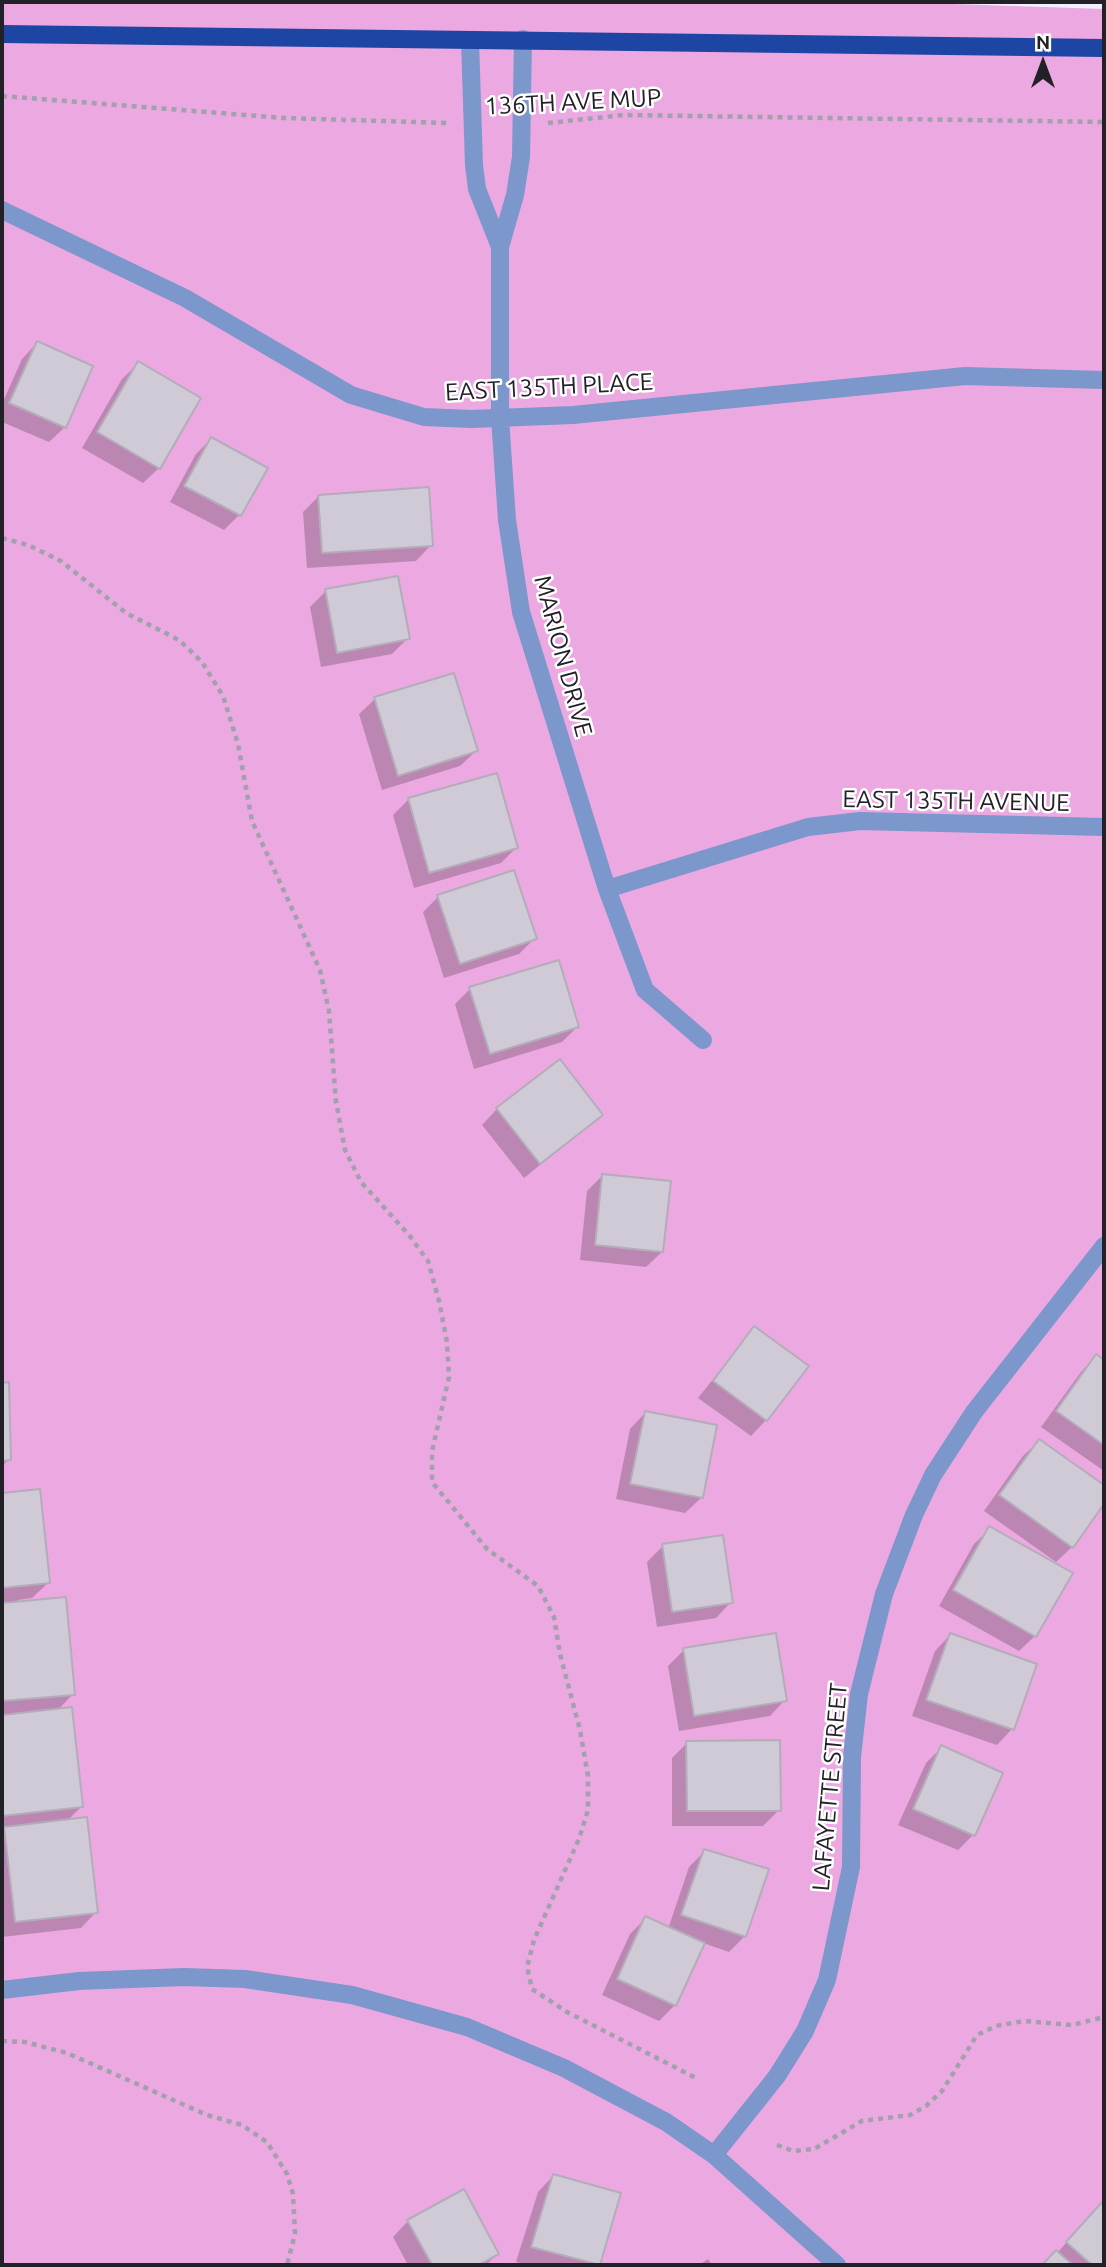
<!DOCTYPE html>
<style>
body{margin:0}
#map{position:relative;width:1106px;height:2267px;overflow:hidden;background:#efefff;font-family:Ubuntu,sans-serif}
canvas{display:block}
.frame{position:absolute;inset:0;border:4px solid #212127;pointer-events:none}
.north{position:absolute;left:1008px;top:28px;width:70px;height:70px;-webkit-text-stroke:5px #fff;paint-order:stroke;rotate:0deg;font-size:19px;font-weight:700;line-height:28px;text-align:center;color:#212127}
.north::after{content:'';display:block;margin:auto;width:24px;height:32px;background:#212127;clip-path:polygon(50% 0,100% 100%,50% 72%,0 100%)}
</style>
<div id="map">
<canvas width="1106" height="2267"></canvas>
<div class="frame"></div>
<div class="north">N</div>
</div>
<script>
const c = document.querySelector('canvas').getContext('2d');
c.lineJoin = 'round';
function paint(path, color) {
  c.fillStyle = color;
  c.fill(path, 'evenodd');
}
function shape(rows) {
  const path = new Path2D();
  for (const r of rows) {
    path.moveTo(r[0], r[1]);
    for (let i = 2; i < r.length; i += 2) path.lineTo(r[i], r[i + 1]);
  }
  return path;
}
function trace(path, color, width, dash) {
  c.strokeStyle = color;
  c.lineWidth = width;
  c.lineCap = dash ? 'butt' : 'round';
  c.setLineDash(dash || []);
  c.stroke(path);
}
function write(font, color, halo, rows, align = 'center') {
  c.font = font + ' Ubuntu,sans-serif';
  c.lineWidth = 5;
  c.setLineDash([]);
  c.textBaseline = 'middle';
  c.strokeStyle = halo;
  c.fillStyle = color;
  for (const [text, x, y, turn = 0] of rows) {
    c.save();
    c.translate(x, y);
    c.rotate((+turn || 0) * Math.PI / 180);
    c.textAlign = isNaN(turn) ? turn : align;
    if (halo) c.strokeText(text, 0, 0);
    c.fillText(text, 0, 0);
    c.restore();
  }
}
paint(shape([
 [2,2,892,2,1104,9,1104,2265,2,2265]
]), '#eca8e0');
paint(shape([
 [37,343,65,427,49,442,2,422,2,404,22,359],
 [138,364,159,468,143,483,82,448,122,379],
 [211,439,239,515,224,530,170,502,196,454],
 [319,496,431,545,416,561,307,568,303,512],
 [326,591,408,638,392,654,321,667,310,607],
 [375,699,476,751,460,766,382,790,359,714],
 [409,799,516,848,501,863,414,888,393,815],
 [438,897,535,938,519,954,444,978,423,912],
 [470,989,577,1027,562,1042,474,1069,455,1004],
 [497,1109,601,1115,524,1178,482,1125],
 [603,1175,662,1252,646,1267,580,1260,587,1191],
 [754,1328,766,1420,751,1436,698,1398],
 [1096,1356,1104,1362,1104,1471,1041,1427,1081,1372],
 [8,1384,9,1459,2,1466,2,1385],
 [645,1413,701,1498,685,1513,616,1499,630,1429],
 [1039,1441,1104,1487,1104,1501,1072,1547,1056,1562,984,1511,1023,1456],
 [39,1491,48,1583,32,1598,18,1600,18,1603,73,1694,57,1711,82,1806,66,1822,96,1912,81,1928,2,1937,2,1831,5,1828,2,1829,2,1495],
 [990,1529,1035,1636,1019,1651,939,1606,974,1544],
 [663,1546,731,1602,716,1618,657,1627,647,1562],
 [950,1635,1012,1729,997,1745,912,1716,935,1651],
 [684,1650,785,1700,770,1716,679,1731,668,1666],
 [687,1743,779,1810,763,1826,672,1826,672,1758],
 [942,1747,973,1835,958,1850,898,1825,926,1763],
 [705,1851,745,1936,729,1952,703,1943,675,2005,659,2021,602,1995,630,1934,645,1919,668,1929,689,1867],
 [553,2176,619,2194,598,2265,528,2265,516,2262,538,2192],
 [1104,2201,1104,2265,1043,2265,1057,2253],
 [408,2221,497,2254,486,2265,408,2265,393,2237],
 [708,2259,712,2265,699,2265]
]), '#0003');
const building = shape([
 [37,341,93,366,66,428,9,403,37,341],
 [138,361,201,398,160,469,97,432,138,361],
 [211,437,268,468,241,516,184,486,211,437],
 [429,487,433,546,322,553,318,495,429,487],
 [398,576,410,639,337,653,325,589,398,576],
 [454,673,478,751,398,776,374,697,454,673],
 [497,773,518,848,429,873,408,798,497,773],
 [514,870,537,939,460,964,437,895,514,870],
 [559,960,579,1027,490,1054,469,987,559,960],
 [560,1059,603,1115,540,1164,496,1108,560,1059],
 [602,1174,671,1181,663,1252,595,1245,602,1174],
 [754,1326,809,1366,767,1421,713,1381,754,1326],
 [1096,1354,1104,1360,1104,1445,1056,1411,1096,1354],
 [9,1382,11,1460,2,1461,2,1383,9,1382],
 [645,1411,717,1425,703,1498,630,1484,645,1411],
 [1039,1439,1104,1485,1104,1504,1073,1548,999,1495,1039,1439],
 [40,1489,50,1583,2,1588,2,1493,40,1489],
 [989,1526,1073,1573,1036,1637,953,1590,989,1526],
 [723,1535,733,1603,672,1612,662,1544,723,1535],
 [66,1597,75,1695,2,1701,2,1603,66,1597],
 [776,1633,787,1701,694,1716,683,1648,776,1633],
 [950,1633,1037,1664,1014,1730,926,1700,950,1633],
 [72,1707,83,1807,2,1816,2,1715,72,1707],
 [780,1740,781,1811,687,1811,686,1741,780,1740],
 [941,1745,1003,1773,975,1836,913,1809,941,1745],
 [87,1817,98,1913,15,1922,4,1827,87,1817],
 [704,1849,769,1869,746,1937,681,1915,704,1849],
 [645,1916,705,1943,676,2006,617,1979,645,1916],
 [553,2174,621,2193,600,2265,531,2247,553,2174],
 [464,2189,499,2254,479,2265,432,2265,407,2220,464,2189],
 [1104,2200,1104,2265,1092,2265,1066,2242,1104,2200],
 [1056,2250,1073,2265,1042,2265,1056,2250]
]);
paint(building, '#d0c9d6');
trace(building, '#b3acb9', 2);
trace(shape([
 [2,96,284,118,448,123],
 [548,123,623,115,1104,122],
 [2,538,28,545,61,561,126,613,179,640,202,662,223,696,238,744,252,821,320,970,329,1011,336,1102,345,1150,361,1182,409,1235,428,1261,439,1301,447,1342,449,1377,432,1451,432,1482,487,1549,538,1586,554,1617,560,1654,580,1730,588,1776,588,1810,579,1839,534,1940,527,1967,532,1989,567,2012,696,2078],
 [2,2041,25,2042,67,2053,207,2115,242,2125,267,2142,287,2174,293,2194,295,2234,287,2265],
 [777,2145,793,2151,814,2149,862,2121,910,2115,926,2106,942,2091,977,2035,996,2026,1024,2021,1072,2025,1104,2017]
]), '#a1a1ad', 4.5, [5, 5]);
trace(shape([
 [523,39,521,157,515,195,500,247,500,418,507,520,521,612,607,889,645,990,703,1040],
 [470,40,474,165,477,189,500,247],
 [2,210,185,298,351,395,424,417,471,419,573,415,965,376,1104,380],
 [607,889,808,827,860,821,1104,827],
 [2,1990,79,1981,184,1977,245,1979,352,1995,467,2027,564,2068,666,2122,714,2155,837,2265],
 [714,2155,777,2076,805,2031,827,1980,851,1867,852,1757,859,1694,884,1594,914,1515,933,1475,974,1412,1104,1246]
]), '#7c97cb', 18);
trace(shape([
 [2,34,1104,48]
]), '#1d45a3', 18);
write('24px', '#212127', '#fff', [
 ["136TH AVE MUP",573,102,-3],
 ["EAST 135TH PLACE",549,387,-3],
 ["MARION DRIVE",563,656,75],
 ["EAST 135TH AVENUE",956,801,1],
 ["LAFAYETTE STREET",830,1787,-85]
]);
</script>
